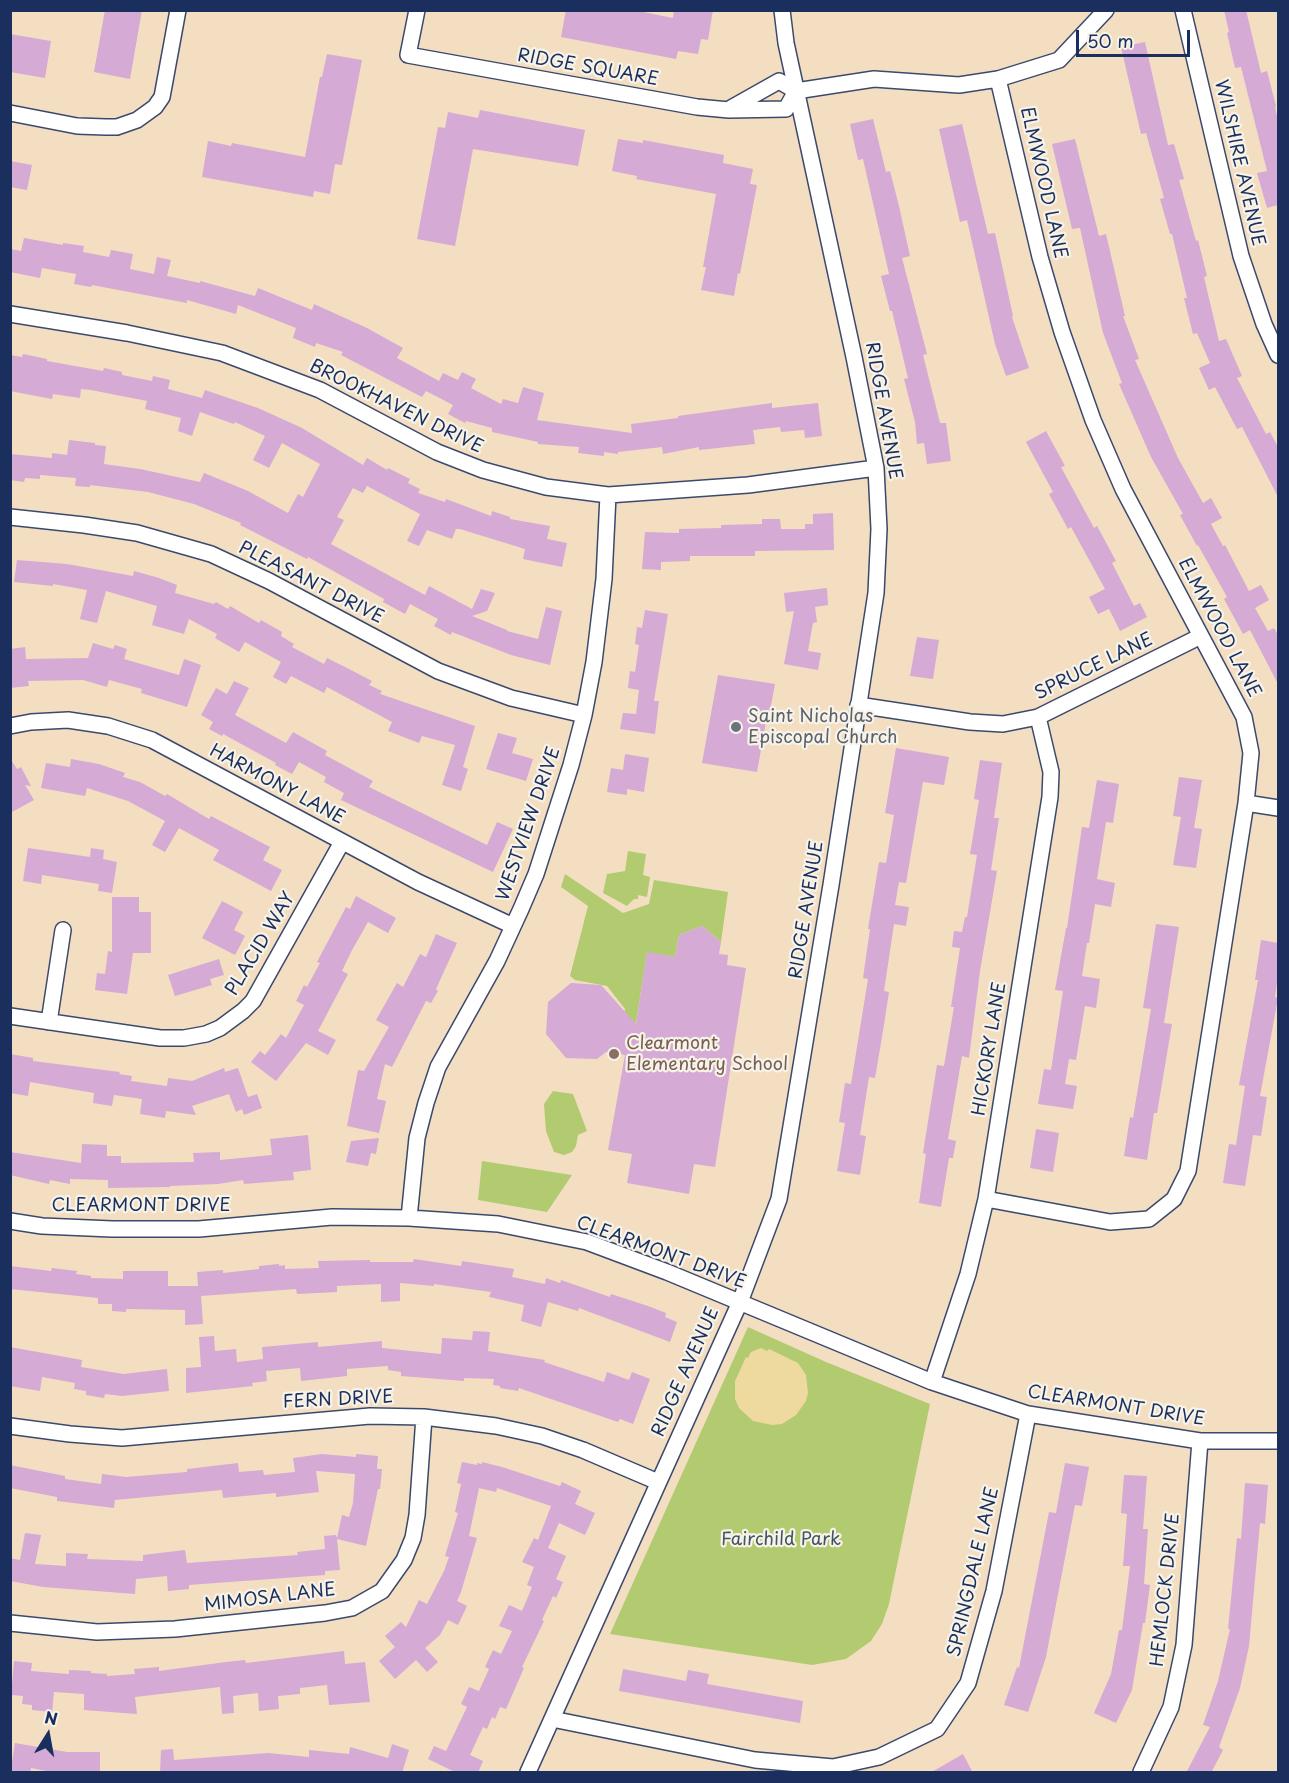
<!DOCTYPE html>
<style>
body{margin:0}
#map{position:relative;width:1289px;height:1783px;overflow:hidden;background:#f3dec1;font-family:"Playpen Sans",sans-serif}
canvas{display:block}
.frame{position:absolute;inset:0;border:12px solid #1b2f5e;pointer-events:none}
.north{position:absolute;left:18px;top:1705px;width:60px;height:60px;-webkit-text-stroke:4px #f7f3e8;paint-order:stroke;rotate:11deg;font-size:16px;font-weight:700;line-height:24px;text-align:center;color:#1b2f5e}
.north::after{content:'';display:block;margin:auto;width:21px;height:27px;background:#1b2f5e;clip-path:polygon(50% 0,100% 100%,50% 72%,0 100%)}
.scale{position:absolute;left:1076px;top:30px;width:114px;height:27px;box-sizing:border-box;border:3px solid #1b2f5e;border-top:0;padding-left:8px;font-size:18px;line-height:21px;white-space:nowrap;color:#1b2f5e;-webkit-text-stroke:4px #f7f3e8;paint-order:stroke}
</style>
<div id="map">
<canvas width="1289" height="1783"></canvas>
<div class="frame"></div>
<div class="north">N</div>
<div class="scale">50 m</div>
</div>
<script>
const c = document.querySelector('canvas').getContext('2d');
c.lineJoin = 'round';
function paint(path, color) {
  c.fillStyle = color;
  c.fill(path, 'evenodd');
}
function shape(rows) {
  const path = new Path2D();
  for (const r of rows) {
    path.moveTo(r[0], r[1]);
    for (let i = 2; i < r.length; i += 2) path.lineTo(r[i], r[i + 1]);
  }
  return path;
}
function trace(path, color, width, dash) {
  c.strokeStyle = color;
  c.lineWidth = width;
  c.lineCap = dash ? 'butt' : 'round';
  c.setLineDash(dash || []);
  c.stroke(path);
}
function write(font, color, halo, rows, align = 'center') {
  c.font = font + ' "Playpen Sans",sans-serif';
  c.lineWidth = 4.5;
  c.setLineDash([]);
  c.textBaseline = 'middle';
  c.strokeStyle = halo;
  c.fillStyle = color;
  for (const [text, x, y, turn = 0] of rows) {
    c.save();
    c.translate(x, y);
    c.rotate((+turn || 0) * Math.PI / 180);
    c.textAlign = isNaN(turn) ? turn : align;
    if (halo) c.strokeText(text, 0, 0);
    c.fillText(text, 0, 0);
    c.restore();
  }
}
paint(shape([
 [628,851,646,854,643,875,650,877,647,897,638,895,638,899,634,899,627,906,603,893,607,874,625,871],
 [565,874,623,913,649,904,654,880,728,892,721,942,702,926,679,935,675,957,647,953,636,1023,623,1021,625,1009,607,986,575,980,570,976,588,906,561,887],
 [553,1091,573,1094,587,1131,578,1135,576,1146,572,1152,564,1155,554,1152,546,1131,544,1104],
 [482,1161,514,1166,572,1175,547,1212,478,1200],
 [748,1327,826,1362,930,1404,889,1604,882,1624,871,1641,846,1659,812,1665,610,1634]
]), '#b2cb70');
paint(shape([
 [761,1348,767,1351,769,1349,798,1363,806,1375,808,1393,806,1401,796,1415,782,1424,772,1425,753,1421,739,1408,735,1399,735,1381,746,1357,748,1358,751,1352]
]), '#eeda9e');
paint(shape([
 [105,10,142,10,130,79,94,72],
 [566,10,633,10,673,18,674,10,713,10,708,40,701,39,698,54,678,51,676,59,561,37],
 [1224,10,1246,10,1261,73,1267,71,1276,106,1275,107,1278,121,1278,205,1267,208,1257,173,1267,171,1241,67,1235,68,1227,33,1229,32],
 [10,34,51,41,45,78,10,72],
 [1145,42,1168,145,1174,144,1184,179,1179,180,1196,241,1198,240,1207,276,1204,277,1219,341,1226,339,1242,376,1237,378,1266,434,1270,432,1278,447,1278,497,1242,427,1237,429,1215,387,1209,390,1199,368,1210,363,1197,333,1193,334,1184,298,1187,298,1172,234,1170,234,1160,199,1164,198,1146,133,1141,134,1121,47],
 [327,54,362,60,342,165,335,164,330,194,314,191,313,197,202,177,208,141,231,146,232,143,305,157,320,77,322,77],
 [480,110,585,130,578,166,473,149,455,246,417,239,438,127,445,128,448,112,478,118],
 [873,119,886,172,890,171,899,206,910,256,902,258,927,354,923,355,940,423,946,423,951,461,927,464,924,443,917,444,915,422,904,379,908,378,892,311,890,311,881,276,889,274,863,159,858,160,850,124],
 [962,124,988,234,995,233,1013,316,1012,317,1029,368,1006,376,995,344,967,220,960,222,939,129],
 [618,139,643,143,643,140,724,155,723,163,753,169,750,184,757,185,740,274,738,273,734,296,701,290,706,267,703,267,716,194,636,179,637,176,612,171],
 [1075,139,1099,236,1106,234,1125,316,1123,316,1139,359,1135,360,1178,458,1203,503,1211,498,1222,518,1211,524,1223,546,1225,545,1249,591,1261,585,1269,600,1255,608,1268,631,1274,628,1278,635,1278,684,1250,630,1243,634,1224,599,1227,597,1198,545,1197,546,1180,515,1183,514,1151,457,1119,384,1122,383,1103,333,1080,228,1072,229,1052,144],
 [10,161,32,165,27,190,10,187],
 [24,238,63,245,63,243,84,246,83,252,109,257,111,250,133,254,130,269,154,274,157,257,171,260,167,276,200,283,200,281,255,296,258,288,312,310,314,304,367,328,403,348,397,358,439,381,443,373,458,380,462,372,476,379,471,388,501,404,503,399,518,403,523,387,544,393,537,420,632,433,631,424,678,418,678,416,772,403,772,408,818,403,822,436,805,438,804,430,781,432,780,427,753,430,755,444,699,450,699,447,663,454,662,447,618,452,618,454,604,452,604,456,578,453,579,447,538,444,538,442,492,432,492,428,466,421,465,423,448,414,453,405,426,391,422,397,341,355,343,352,316,343,315,347,293,338,296,328,238,305,236,314,187,300,187,303,92,285,91,287,74,284,76,274,42,268,40,278,10,272,10,249,21,251],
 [23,354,47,359,47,361,103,371,104,368,122,372,122,375,152,381,153,376,170,380,168,389,202,398,205,390,258,408,302,428,363,465,367,458,387,470,388,468,410,479,408,483,420,489,418,493,445,502,446,499,491,516,492,511,510,517,510,519,550,526,547,539,567,543,562,567,523,559,525,549,460,529,456,529,452,539,427,530,419,546,407,541,420,514,367,486,363,493,353,488,337,517,344,520,331,544,425,595,429,586,472,609,481,589,495,593,487,611,472,616,507,630,507,631,538,639,546,607,562,611,550,665,511,655,452,632,451,635,434,626,438,619,410,604,405,614,383,602,384,599,308,557,307,559,240,525,241,523,194,504,148,492,90,485,90,487,75,486,76,478,40,475,40,479,25,478,24,482,10,480,10,454,52,458,52,453,67,455,69,440,95,443,95,445,106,446,104,464,140,469,200,482,204,473,248,491,288,513,298,494,303,497,320,464,282,443,269,468,253,460,265,436,235,422,234,424,200,412,192,436,178,431,181,418,145,409,147,401,91,390,81,389,80,398,53,394,52,399,10,391,10,355,22,357],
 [1046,431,1065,466,1061,467,1094,528,1097,526,1116,561,1112,563,1134,606,1140,603,1147,617,1120,631,1109,609,1098,614,1089,597,1105,589,1071,527,1068,529,1049,494,1053,492,1026,442],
 [833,513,834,550,755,551,755,556,690,556,690,561,661,562,661,570,642,569,645,532,679,533,679,529,721,528,721,525,762,524,762,519,780,519,781,529,805,529,805,524,813,524,813,514],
 [17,560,67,564,133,576,134,571,159,578,177,585,175,593,214,604,216,602,228,609,230,606,259,623,261,620,282,632,281,636,294,644,292,647,324,664,327,658,349,669,372,681,369,685,382,691,380,694,475,726,463,767,468,769,461,791,442,785,455,745,422,736,419,743,388,731,392,722,327,687,324,693,291,676,286,684,273,677,281,662,245,642,239,652,215,638,217,634,189,619,184,634,152,625,157,606,106,591,97,623,80,619,87,590,53,584,53,586,14,582],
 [827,588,828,605,815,607,817,622,813,623,808,651,821,653,818,670,784,664,794,611,786,612,784,593],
 [645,610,668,614,654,701,659,701,655,734,620,729,623,713,636,714,639,690,628,688,630,671,635,672,639,645,635,644,637,627,642,628],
 [917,637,939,640,933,679,910,676],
 [93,643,113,649,115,645,127,649,124,659,179,675,184,659,201,665,187,707,141,693,142,689,109,680,107,687,83,680,28,681,29,686,10,688,10,649,25,647,26,659,88,658],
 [718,675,775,684,769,716,767,716,757,772,702,763],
 [234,681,249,688,235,715,286,743,293,732,327,751,325,755,373,781,369,787,487,845,497,822,513,829,493,872,341,800,344,793,324,782,326,777,299,762,292,774,275,765,276,763,223,734,222,736,209,729,213,722,201,715,216,688,227,694],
 [498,733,517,738,512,753,533,759,526,781,486,769],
 [896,748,949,757,944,785,923,782,906,883,899,882,895,905,909,907,906,926,894,924,884,991,889,992,883,1031,875,1078,869,1077,860,1135,866,1136,860,1175,837,1171,845,1123,839,1122,845,1083,851,1084,868,979,863,978,870,929,868,929,879,862,886,863,894,815,885,813],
 [625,754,649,758,644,792,627,789,627,795,607,792,611,768,623,770],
 [10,758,17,769,21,767,31,786,25,785,34,800,10,813],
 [71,759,99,764,125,773,123,777,140,782,165,796,167,794,209,819,211,816,270,847,263,860,282,870,271,891,213,860,219,850,179,828,165,852,152,845,165,821,128,801,87,788,85,796,41,788,46,763,70,767],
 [980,760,1002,763,994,818,999,818,991,870,997,871,980,971,969,1058,962,1056,948,1139,956,1141,953,1158,949,1158,941,1207,919,1203,926,1154,923,1153,937,1065,944,1066,954,1007,951,1007,960,948,952,947,954,931,962,932,965,917,967,917,977,855,970,854,979,800,974,799],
 [1179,777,1202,780,1194,828,1202,829,1196,868,1173,865,1181,817,1173,816],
 [1097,780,1119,784,1113,823,1106,822,1097,879,1115,883,1111,907,1095,904,1089,943,1087,943,1082,976,1100,979,1096,1008,1085,1006,1076,1060,1069,1059,1065,1084,1077,1086,1073,1109,1038,1104,1044,1069,1051,1070,1063,991,1055,990,1066,928,1067,928,1082,827,1089,828],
 [28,848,90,857,91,848,104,850,103,859,117,862,112,893,98,891,99,884,42,875,41,884,23,881],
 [356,896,396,918,388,933,368,922,351,952,342,971,348,974,318,1031,336,1040,328,1055,306,1043,276,1081,251,1062,260,1051,265,1055,281,1034,286,1038,304,1005,296,1001,304,985,307,987,320,963,317,962,346,907,350,909],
 [112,897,139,897,139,912,151,912,151,953,133,953,127,994,95,990,97,973,105,974,108,951,112,952],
 [222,901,243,912,234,930,245,936,235,955,202,938],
 [1156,924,1179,927,1164,1023,1172,1024,1157,1113,1154,1113,1147,1160,1124,1156,1130,1117,1133,1118,1151,1009,1143,1008],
 [702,926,721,942,719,954,728,955,727,965,746,968,715,1167,694,1164,689,1194,627,1183,632,1154,608,1150,625,1055,606,1052,597,1059,566,1058,546,1034,548,1002,571,983,601,985,636,1024,647,952,675,957,679,935],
 [436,934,457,943,436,989,438,991,431,1003,426,1001,392,1067,385,1064,377,1099,386,1101,379,1133,347,1126,358,1070,364,1071,389,1027,376,1020,397,983,403,987,420,954,426,957],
 [1261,940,1278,943,1278,976,1275,997,1278,998,1260,1096,1267,1097,1261,1136,1253,1135,1245,1186,1223,1183,1229,1144,1236,1145,1245,1086,1239,1085,1258,980,1255,980],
 [219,959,224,975,210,979,212,985,175,996,168,975],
 [10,1054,33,1058,33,1061,120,1072,119,1074,132,1076,131,1081,167,1086,168,1078,192,1081,224,1068,225,1072,238,1068,248,1097,257,1094,262,1108,244,1115,242,1109,236,1112,229,1094,192,1106,196,1115,166,1111,165,1118,140,1114,142,1099,114,1095,112,1106,93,1103,94,1093,30,1082,28,1096,10,1093],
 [1036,1129,1059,1133,1053,1172,1030,1168],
 [308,1135,311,1170,293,1172,294,1180,244,1184,243,1180,218,1184,170,1186,170,1187,108,1188,108,1180,70,1179,70,1184,50,1180,49,1184,10,1175,10,1152,81,1163,82,1144,107,1145,107,1156,121,1156,121,1163,194,1162,193,1153,220,1152,220,1160,272,1155,270,1139],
 [379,1138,376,1154,371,1153,368,1166,346,1162,351,1141],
 [414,1259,461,1266,462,1261,514,1269,512,1277,545,1284,546,1278,560,1283,561,1280,610,1297,611,1294,648,1306,666,1313,665,1317,677,1322,670,1342,579,1308,578,1311,548,1302,541,1327,521,1321,524,1305,489,1297,491,1292,434,1284,434,1286,400,1283,400,1301,381,1302,381,1284,337,1286,337,1292,297,1294,296,1289,201,1296,203,1324,185,1325,185,1310,126,1309,126,1312,112,1311,112,1304,98,1304,98,1298,10,1289,10,1266,51,1271,52,1268,77,1271,76,1274,91,1276,91,1278,123,1279,123,1271,168,1271,168,1286,198,1286,197,1272,223,1270,223,1273,259,1269,259,1266,279,1264,279,1266,285,1265,285,1269,319,1268,318,1261,370,1260,370,1262,413,1262],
 [473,1331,490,1332,488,1351,545,1360,544,1362,604,1382,607,1372,629,1380,632,1372,650,1379,633,1424,620,1419,618,1422,519,1388,518,1391,500,1388,500,1386,493,1385,494,1379,464,1378,464,1381,401,1376,401,1372,388,1370,388,1366,347,1369,347,1376,301,1381,300,1368,266,1371,267,1381,252,1383,253,1386,186,1393,186,1368,201,1367,199,1337,214,1336,215,1351,236,1349,237,1362,263,1359,262,1347,318,1342,318,1347,382,1341,382,1348,441,1354,442,1338,472,1340],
 [10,1347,82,1360,81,1367,123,1374,167,1369,169,1391,122,1396,105,1394,104,1398,86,1395,86,1391,74,1389,75,1383,42,1377,40,1391,10,1386],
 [322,1454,356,1457,356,1454,378,1456,377,1469,382,1469,380,1489,378,1489,366,1546,337,1539,340,1570,325,1571,325,1575,189,1585,189,1589,168,1591,167,1576,136,1579,135,1594,43,1587,10,1581,10,1558,20,1560,25,1533,41,1535,35,1564,66,1566,66,1553,88,1554,87,1559,143,1561,143,1555,185,1550,187,1563,298,1555,297,1552,325,1549,324,1536,336,1535,337,1538,342,1515,349,1517,353,1503,355,1474,316,1471,319,1492,276,1497,276,1493,223,1498,222,1490,115,1500,114,1508,57,1501,57,1497,10,1488,10,1465,65,1476,65,1479,101,1484,102,1474,126,1477,187,1472,187,1469,238,1463,239,1472,263,1470,264,1475,295,1472,293,1458],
 [462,1462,477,1465,477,1463,482,1464,482,1462,502,1467,560,1486,562,1482,581,1491,575,1504,595,1513,585,1535,559,1523,548,1548,566,1556,556,1579,563,1582,556,1598,553,1596,542,1620,544,1621,522,1667,524,1668,506,1709,500,1707,495,1719,492,1717,487,1729,483,1727,470,1755,483,1761,478,1773,457,1773,428,1759,434,1746,446,1751,467,1707,461,1704,469,1687,479,1691,489,1669,485,1667,493,1650,501,1654,512,1631,499,1626,509,1605,522,1611,532,1587,527,1585,534,1567,522,1562,534,1538,538,1540,551,1506,497,1488,496,1492,479,1488,469,1536,477,1538,461,1592,457,1601,467,1606,458,1625,448,1620,440,1635,425,1648,438,1662,427,1672,416,1660,395,1679,379,1661,395,1647,385,1636,401,1622,406,1627,419,1600,427,1604,444,1571,449,1557,445,1556,458,1513,455,1512,461,1484,457,1483],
 [1065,1463,1089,1467,1082,1506,1075,1505,1046,1657,1028,1712,1004,1705,1017,1667,1019,1668,1049,1512,1056,1513],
 [1124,1475,1147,1476,1143,1529,1148,1529,1144,1584,1150,1585,1145,1623,1143,1623,1132,1690,1116,1723,1094,1713,1111,1674,1119,1630,1122,1630,1130,1566,1123,1566,1127,1514,1121,1513],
 [1245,1483,1268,1485,1265,1524,1260,1523,1249,1646,1240,1688,1219,1747,1223,1750,1211,1773,1186,1773,1210,1727,1203,1725,1218,1681,1230,1629,1228,1629,1237,1538,1241,1539],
 [344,1651,345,1664,365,1662,370,1702,329,1705,327,1685,300,1688,300,1694,278,1696,279,1709,259,1711,258,1693,233,1696,234,1713,222,1714,220,1687,135,1697,137,1714,84,1710,84,1694,54,1692,52,1712,32,1710,32,1705,22,1704,23,1696,11,1695,14,1661,32,1663,31,1671,69,1674,69,1670,91,1671,91,1673,107,1674,107,1676,135,1674,134,1669,159,1667,159,1671,226,1662,245,1660,246,1663],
 [623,1669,686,1681,688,1670,709,1674,707,1684,803,1701,800,1723,619,1691],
 [15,1743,67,1752,100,1752,100,1773,56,1773,31,1768,30,1773,10,1773],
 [392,1744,409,1750,402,1773,238,1773,237,1771,160,1773,161,1750,173,1749,174,1760,268,1753,309,1757,309,1750,349,1754,350,1747,388,1758],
 [963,1754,973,1773,930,1773]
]), '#d5aad5');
const minor = shape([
 [417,10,408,55,697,107,729,110,786,109,796,91],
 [1183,10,1241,256,1264,324,1278,355],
 [796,91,874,79,959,85,998,79,1059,60,1106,10],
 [731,108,779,81,796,91],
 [10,113,77,126,106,127,117,127,137,120,155,107,162,97,178,10],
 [10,314,127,333,222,353,320,390,437,452,483,470,546,487,608,495,748,485,876,468],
 [10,517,84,525,137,533,211,554,269,581,438,671,511,698,584,715],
 [858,705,970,722,1003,724,1038,717,1201,636],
 [10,726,31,722,68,720,108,726,152,740,418,882,513,926],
 [1246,803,1278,808],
 [10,1016,160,1038,184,1038,206,1034,220,1028,243,1011,253,1001,342,842],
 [49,1022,63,930],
 [986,1199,1110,1222,1149,1219,1174,1199,1188,1171,1246,803,1251,753,1244,717,1123,489,1093,420,1062,332,1040,257,998,79],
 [409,1218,417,1138,426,1103,438,1067,497,961,521,909,536,874,571,765,584,715,594,662,604,579,608,495],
 [10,1221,42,1226,112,1229,199,1229,332,1217,409,1218,498,1224,587,1242,667,1272,932,1382,1028,1414,1200,1441,1278,1441],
 [932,1382,968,1274,986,1199,1050,797,1051,772,1038,717],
 [10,1426,70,1434,122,1438,370,1416,424,1417,496,1426,542,1436,583,1450,658,1482],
 [10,1623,97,1632,175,1629,325,1613,352,1608,382,1591,404,1560,413,1538,417,1515,424,1417],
 [552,1719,755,1760,833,1767,879,1757,937,1729,968,1683,994,1591,1028,1414],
 [528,1772,740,1302,779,1199,831,885,876,593,879,529,876,468,854,357,786,43,782,10],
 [1141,1772,1171,1707,1184,1645,1200,1441]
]);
trace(minor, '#3b496d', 18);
trace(minor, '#fff', 15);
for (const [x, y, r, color] of [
 [736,727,6,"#6b7280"],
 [614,1054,6,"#8d6e63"]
]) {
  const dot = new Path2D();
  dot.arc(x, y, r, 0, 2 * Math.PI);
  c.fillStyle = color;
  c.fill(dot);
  trace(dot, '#f7f3e8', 2);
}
write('18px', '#1b2f5e', '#f7f3e8', [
 ["RIDGE SQUARE",588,68,10],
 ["WILSHIRE AVENUE",1239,163,77],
 ["ELMWOOD LANE",1043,183,77],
 ["BROOKHAVEN DRIVE",396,407,26],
 ["RIDGE AVENUE",883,411,80],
 ["PLEASANT DRIVE",311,583,27],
 ["ELMWOOD LANE",1219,628,62],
 ["SPRUCE LANE",1094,667,-26],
 ["HARMONY LANE",277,785,28],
 ["WESTVIEW DRIVE",529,824,-71],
 ["RIDGE AVENUE",807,910,-81],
 ["PLACID WAY",261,944,-59],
 ["HICKORY LANE",990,1049,-81],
 ["CLEARMONT DRIVE",141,1206],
 ["CLEARMONT DRIVE",661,1253,20],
 ["RIDGE AVENUE",686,1372,-66],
 ["FERN DRIVE",338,1400,-3],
 ["CLEARMONT DRIVE",1116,1406,9],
 ["SPRINGDALE LANE",974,1572,-77],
 ["HEMLOCK DRIVE",1166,1590,-84],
 ["MIMOSA LANE",270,1598,-7]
]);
write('18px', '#5b616d', '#f7f3e8', [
 ["Saint Nicholas",748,717],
 ["Episcopal Church",748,738]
], 'left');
write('18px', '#785e54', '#f7f3e8', [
 ["Clearmont",626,1044],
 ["Elementary School",626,1065]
], 'left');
write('18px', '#415662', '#f7f3e8', [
 ["Fairchild Park",781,1540]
]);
</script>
